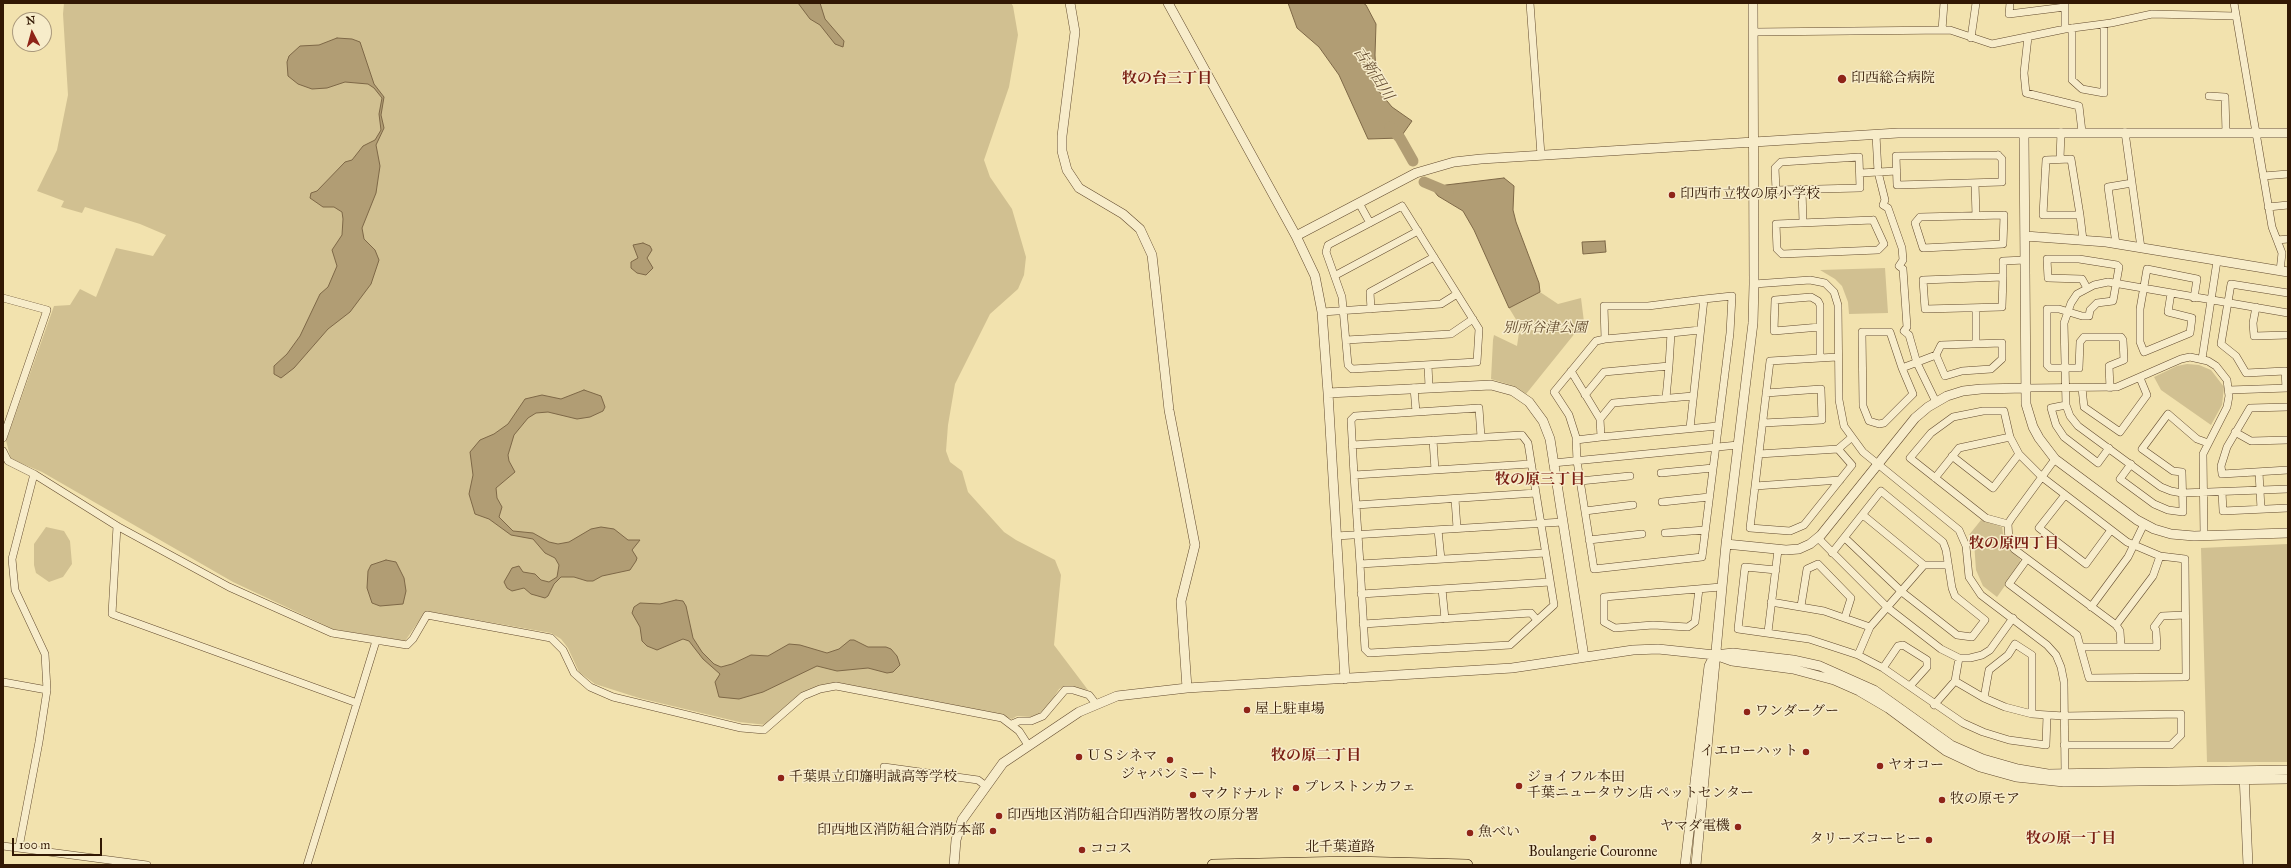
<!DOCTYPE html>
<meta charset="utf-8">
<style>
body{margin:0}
#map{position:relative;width:2291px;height:868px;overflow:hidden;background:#f2e2ae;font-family:"IM FELL Great Primer",serif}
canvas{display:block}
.frame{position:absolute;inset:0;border:4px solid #321804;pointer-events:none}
.north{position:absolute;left:12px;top:12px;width:40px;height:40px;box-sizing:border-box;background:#f7ecca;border:1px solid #a8977b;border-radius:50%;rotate:354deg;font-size:11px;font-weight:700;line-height:16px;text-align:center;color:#321804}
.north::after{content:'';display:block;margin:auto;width:14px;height:18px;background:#8f2418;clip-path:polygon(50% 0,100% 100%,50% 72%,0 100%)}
.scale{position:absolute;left:12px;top:838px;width:90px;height:18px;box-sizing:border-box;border:2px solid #321804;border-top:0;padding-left:5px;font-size:12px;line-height:14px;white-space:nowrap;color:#321804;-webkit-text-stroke:3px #f7ecca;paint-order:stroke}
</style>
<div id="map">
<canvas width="2291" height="868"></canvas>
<div class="frame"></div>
<div class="north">N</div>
<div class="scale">100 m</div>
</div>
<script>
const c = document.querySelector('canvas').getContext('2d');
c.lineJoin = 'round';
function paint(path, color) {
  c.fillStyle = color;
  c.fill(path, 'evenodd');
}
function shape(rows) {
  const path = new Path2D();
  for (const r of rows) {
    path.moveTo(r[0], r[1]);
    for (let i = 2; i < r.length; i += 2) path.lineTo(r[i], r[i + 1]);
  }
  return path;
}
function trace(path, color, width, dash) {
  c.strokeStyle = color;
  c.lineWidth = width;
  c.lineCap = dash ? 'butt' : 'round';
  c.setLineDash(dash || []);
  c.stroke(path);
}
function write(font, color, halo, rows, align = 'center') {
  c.font = font + ' "IM FELL Great Primer","Noto Serif JP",serif';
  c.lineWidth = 3;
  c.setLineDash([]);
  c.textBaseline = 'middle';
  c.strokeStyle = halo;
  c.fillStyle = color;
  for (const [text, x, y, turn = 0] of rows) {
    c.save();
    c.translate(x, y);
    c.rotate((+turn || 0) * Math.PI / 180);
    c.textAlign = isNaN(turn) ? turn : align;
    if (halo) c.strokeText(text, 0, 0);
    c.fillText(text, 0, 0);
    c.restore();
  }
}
paint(shape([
 [64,3,1011,3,1013,6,1018,35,1009,87,984,160,990,177,1012,209,1026,257,1024,275,1018,289,990,314,955,384,948,425,946,451,950,462,962,471,968,492,1004,532,1016,540,1055,560,1061,575,1054,645,1088,690,1065,686,1059,689,1049,705,1039,714,1030,717,1017,716,1012,719,1000,715,824,685,767,725,739,722,639,698,595,684,579,672,568,648,561,639,551,633,426,611,405,641,333,629,233,582,42,472,11,459,6,441,54,306,70,305,80,289,96,297,116,248,153,256,166,235,140,224,85,207,82,213,61,207,64,201,37,191,57,150,68,95,63,14],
 [1885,268,1888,313,1849,314,1848,302,1842,286,1835,279,1820,270],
 [1540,292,1558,304,1581,298,1584,322,1526,394,1514,386,1491,379,1493,340,1494,335,1517,346,1520,326,1509,308],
 [2187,364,2199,365,2211,370,2224,387,2222,405,2211,425,2161,390,2154,377,2177,366],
 [1981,520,2002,527,2005,546,2020,559,2021,563,1997,597,1983,586,1976,570,1974,542,1969,535],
 [46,527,64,531,70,541,72,564,63,577,49,582,36,573,34,565,34,544],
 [2288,544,2288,762,2207,762,2201,548]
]), '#d1c091');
const water = shape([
 [798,3,820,3,825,19,844,41,843,47,835,44,820,25,810,19,798,3],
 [1288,3,1363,3,1366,5,1376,24,1375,55,1377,89,1392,107,1412,121,1400,138,1368,139,1339,75,1319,47,1297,28,1288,3],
 [337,38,352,39,360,42,374,84,384,97,381,115,384,128,376,145,380,166,376,193,362,228,364,239,375,250,379,260,371,284,350,312,328,329,294,368,281,378,274,374,274,366,287,354,300,336,320,294,328,287,337,266,332,250,342,235,343,219,342,212,334,207,323,207,310,198,311,193,317,191,345,162,352,160,363,146,375,140,381,130,379,114,382,98,374,88,368,84,345,82,327,88,312,89,298,84,288,76,287,62,289,56,300,46,319,45,337,38],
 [1504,178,1514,186,1513,210,1516,222,1539,283,1540,292,1509,308,1474,230,1463,211,1438,196,1434,191,1435,188,1446,185,1504,178],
 [1605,241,1606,252,1583,254,1582,242,1605,241],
 [643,243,650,246,652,250,647,258,653,268,646,275,637,273,631,268,631,262,638,258,633,245,643,243],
 [584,390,601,396,605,407,603,411,590,417,577,419,548,412,536,413,528,418,514,435,508,455,509,461,515,472,496,488,497,498,502,507,499,517,513,531,533,533,549,542,558,544,569,542,591,529,601,527,614,529,628,540,640,540,632,550,637,558,636,561,630,570,602,576,593,581,587,581,574,577,561,577,554,584,548,596,545,598,531,594,524,588,512,591,507,588,504,582,512,568,519,566,523,572,535,574,541,580,549,582,557,577,559,565,555,558,545,553,533,539,511,535,489,519,475,514,469,494,473,475,470,452,480,440,494,434,508,424,525,399,542,395,561,399,584,390],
 [386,560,396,562,404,578,406,591,403,604,380,606,372,603,367,588,368,571,371,565,386,560],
 [676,600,683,601,686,606,693,638,702,652,714,664,721,667,732,664,751,655,768,656,789,644,800,645,827,653,839,649,850,640,854,640,868,647,886,647,891,649,897,656,900,665,893,672,887,673,868,668,837,671,817,666,763,692,739,699,719,697,715,682,720,674,703,659,689,641,683,639,657,650,647,646,642,641,640,627,632,613,634,607,640,603,660,604,676,600]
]);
paint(water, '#b19d74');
trace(water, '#7e6847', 1);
trace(shape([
 [1390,127,1400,138,1413,161],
 [1424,182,1448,192]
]), '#b19d74', 11);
const minor = shape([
 [1530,3,1541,155],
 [2010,3,2009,14,2065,7],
 [2065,3,2065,29],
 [2234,3,2272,227,2282,253,2280,271],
 [2072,28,2072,80,2082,89,2104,93,2104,24],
 [1942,30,1944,3],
 [1754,32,1950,30,1992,44,2065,29,2111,23,2152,14,2235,16],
 [2028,37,2024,73,2026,93,2079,106,2082,132],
 [1971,38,1976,3],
 [2209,96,2225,97,2226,133],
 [2125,132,2141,248],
 [1876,135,1878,172,1885,200,1883,205,1888,208,1902,248,1903,260,1899,266,1903,269,1907,327,1904,331,1909,335],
 [1998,155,2002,159,2002,182,1897,185,1896,156,1998,155],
 [1859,157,1860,188,1776,190,1775,168,1781,162,1859,157],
 [2060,159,2061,132],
 [2071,159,2080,215,2043,215,2046,160,2071,159],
 [1860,173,1897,171],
 [2263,176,2288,174],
 [1975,183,1976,216],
 [1802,189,1803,223],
 [1359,203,1370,223],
 [1402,206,1479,329,1477,362,1352,369,1348,365,1342,297,1326,252,1328,245,1402,206],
 [2268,207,2288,205],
 [2004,215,2003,244,1923,248,1915,223,1920,217,2004,215],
 [2080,215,2083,240],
 [1873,220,1884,244,1878,250,1782,254,1777,249,1776,224,1873,220],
 [2277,240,2288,239],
 [2116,244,2108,187,2132,183],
 [1336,275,1418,231],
 [2003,277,2002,307,1925,309,1923,280,2003,277],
 [2003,277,2003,261,2025,260],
 [1754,284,1810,280,1825,283,1834,292,1838,305,1839,400,1844,426,1863,452,1959,530,1966,546,1969,577,1981,595,2047,645,2056,655,2061,667,2064,682,2065,774],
 [2087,288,2082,279,2048,278,2047,259,2079,259,2117,265,2119,267,2113,301,2097,303,2090,310,2089,316,2082,316,2059,309,2047,309,2047,365,2050,368,2079,368,2080,342,2084,337,2121,337,2123,340,2124,360,2109,366,2110,388],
 [2171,293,2168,312,2192,318,2190,333,2144,352,2140,342,2140,309,2147,269,2197,279,2194,298],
 [3,298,47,310,3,438],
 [2256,307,2253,323,2254,336,2288,335],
 [1976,308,1976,344],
 [1371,309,1370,292,1434,257],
 [1322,312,1441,304,1457,294],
 [2288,313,2108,282,2094,285,2077,294,2071,303,2064,323,2066,405,2070,416,2078,426,2161,487,2171,491,2182,493,2288,489],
 [1820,327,1774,331,1775,300,1811,297,1818,301,1820,305,1820,358],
 [1862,332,1890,332,1902,368,1913,394,1884,423,1879,424,1869,421,1863,406,1862,332],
 [1909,335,1917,363,1936,402],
 [1605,339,1671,333],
 [1346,340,1451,334,1473,319],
 [1837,357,1770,361,1750,528,1790,531,1804,525,1852,465,1838,449],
 [2202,359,2217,261],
 [1428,365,1429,387],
 [1902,368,1936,355,1941,345,2002,343,2002,359,1991,369,1962,371,1945,376,1936,355],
 [1571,371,1600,419],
 [1414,388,1416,412],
 [2026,388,2117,387,2181,359,2190,357,2208,361,2216,366,2227,380,2229,396,2227,407,2203,454,2204,536],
 [2082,388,2084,407,2120,432,2147,395,2140,378],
 [2286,388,2285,371,2246,373,2236,356,2221,344,2231,284,2288,293],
 [2229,390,2288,388],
 [1585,395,1604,372,1669,366,1671,333,1700,330],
 [1693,396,1613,403,1600,419,1601,437,1718,426],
 [1666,398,1669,366],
 [2066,405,2051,408,2056,425,2064,437,2098,463,2109,448],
 [2288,407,2250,408,2227,447,2221,466,2222,474,2288,470],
 [1763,423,1822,420,1821,389,1766,393],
 [1690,428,1704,299,1732,296,1730,333,1702,557,1594,569,1577,461,1576,437,1569,415,1554,392,1596,341,1605,339,1604,306,1648,306,1704,299],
 [2235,432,2251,441,2288,440],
 [1433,440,1435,470],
 [1576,440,1601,437],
 [1352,445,1522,435,1528,443,1554,605,1510,645,1369,653,1365,649,1360,564,1356,505,1354,475,1351,420,1355,416,1479,408,1481,437],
 [3,451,8,461,34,474,117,526,229,587,332,633,407,645,413,639,427,615,551,638,563,650,574,673,590,687,613,697,741,728,764,730,803,696,820,689,836,686,1002,718,1019,731,1028,745],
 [1759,454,1838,449,1851,438],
 [1952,456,1993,488,2019,454],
 [2055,459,2011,519,2008,524,2009,541,2014,549,2116,625,2120,631,2121,647],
 [1553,463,1738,445],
 [2131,464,2120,479,2154,504,2168,510,2183,512,2182,472,2173,471,2142,449,2168,414,2197,439,2208,443],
 [2259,472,2261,509],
 [1661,473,1713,468],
 [1354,475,1531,464],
 [1935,478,1959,448,2010,437],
 [1580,481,1630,476],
 [1755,486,1840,480],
 [2222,492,2223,511,2288,508],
 [2065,495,2039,528,2086,564,2111,530],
 [1455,499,1457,528],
 [1662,502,1709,497],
 [1356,505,1536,493],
 [1585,511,1633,505],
 [1863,515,1924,565,1948,565],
 [2008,524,1986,518,1910,458,1931,433,1953,417,1983,411,2004,411,2010,437,2019,454,2042,477,2127,542,2160,556,2185,559,2186,677,2089,678,2077,635,2009,584,2027,559],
 [117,526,112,614,357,703],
 [1438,530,1441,559],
 [1665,533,1705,530],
 [1336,536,1563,522],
 [1818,538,1888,608,1941,649,1959,658,1970,658,1982,655,1990,650,2013,618],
 [1589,540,1642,534],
 [1832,553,1881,491,1943,542,1946,550,1952,588,1955,596,1985,620,1972,637,1957,635,1902,592,1845,538],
 [1360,564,1545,553],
 [1776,570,1745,567,1738,629,1809,639,1858,655,1883,668,1963,723,1983,732,2009,740,2046,745,2047,715],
 [1442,589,1445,619],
 [1699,589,1695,622,1688,627,1653,625,1615,628,1604,622,1604,597,1721,587],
 [1361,594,1550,582],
 [1771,602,1824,611,1870,627],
 [1801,606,1807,569,1818,564,1851,598,1845,617],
 [2091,607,2128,557,2144,524],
 [1363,624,1531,613,1537,620],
 [2116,625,2153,576,2160,556],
 [1768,632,1778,550],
 [2081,647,2157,647,2156,630,2154,627,2162,616,2185,615],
 [1858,655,1870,627,1924,565],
 [1883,668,1898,646,1903,645,1927,660,1927,667,1910,686],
 [1955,681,1984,698,2005,707,2032,714,2064,716,2181,714,2181,735,2171,745,2064,745],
 [3,682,47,690],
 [1984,698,1989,670,2008,655,2015,644,2032,655,2032,714],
 [1934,705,1955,681,1959,658],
 [1012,724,1019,721,1031,721,1043,716,1065,690,1073,690,1089,695,1096,704],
 [884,767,978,780,986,786],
 [3,846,147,865],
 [19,847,39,742,47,690,45,654,15,590,12,559,34,474],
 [307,865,376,641]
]);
const tertiary = shape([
 [1070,3,1075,32,1062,136,1062,151,1067,170,1079,188,1123,214,1140,229,1152,255,1169,410,1195,545,1181,601,1187,688],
 [1168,3,1296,236,1315,276,1322,312,1328,393,1345,679],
 [2024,133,2026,404,2033,427,2039,438,2055,459,2137,520,2154,529,2171,534,2194,536,2288,533],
 [1296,236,1416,173,1454,162,1481,159,1898,133,2288,133],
 [2025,236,2106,242,2288,272],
 [1328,393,1491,385,1513,391,1529,402,1543,421,1550,439,1584,657],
 [1726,544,1786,550,1799,549,1810,544,1821,535,1915,418,1928,407,1947,396,1963,391,1981,389,2026,388],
 [1718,656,1732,661,1793,669,1834,680,1859,691,1888,708,1946,751,1980,767,2016,777,2064,782,2288,779],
 [2244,774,2248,865],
 [954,865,956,840,962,820,1003,763,1079,712,1117,696,1187,688,1512,668,1633,650,1658,649,1715,655,1733,653,1793,660,1820,666,1874,690,1951,745,1983,759,2018,769,2048,774,2288,770],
 [1685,865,1709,666,1714,656],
 [1696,865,1726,544,1753,323,1754,284,1753,3]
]);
const trunk = shape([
 [1213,865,1352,862,1467,865]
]);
trace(minor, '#624a2e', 8);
trace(tertiary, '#624a2e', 10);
trace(trunk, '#321804', 12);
trace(minor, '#f7ecca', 7);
trace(tertiary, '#f7ecca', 9);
trace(trunk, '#f2e2ae', 11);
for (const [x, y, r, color] of [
 [1842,79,5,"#8f2418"],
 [1672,195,4,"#8f2418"],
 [1247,710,4,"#8f2418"],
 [1747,712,4,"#8f2418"],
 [1806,752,4,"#8f2418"],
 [1079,757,4,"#8f2418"],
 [1170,760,4,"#8f2418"],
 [1880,766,4,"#8f2418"],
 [781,778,4,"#8f2418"],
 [1519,786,4,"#8f2418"],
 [1296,788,4,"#8f2418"],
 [1193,795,4,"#8f2418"],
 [1942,800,4,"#8f2418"],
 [999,816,4,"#8f2418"],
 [1738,827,4,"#8f2418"],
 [993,831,4,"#8f2418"],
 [1470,833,4,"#8f2418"],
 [1593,838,4,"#8f2418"],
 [1929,840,4,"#8f2418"],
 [1082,850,4,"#8f2418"]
]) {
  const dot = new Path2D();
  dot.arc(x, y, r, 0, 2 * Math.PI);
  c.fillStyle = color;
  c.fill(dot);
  trace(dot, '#f7ecca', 1.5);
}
write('14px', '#321804', '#f7ecca', [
 ["印西総合病院",1851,79],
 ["印西市立牧の原小学校",1680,195],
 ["屋上駐車場",1255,710],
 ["ワンダーグー",1755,712],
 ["イエローハット",1798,752,"right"],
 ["ＵＳシネマ",1087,757],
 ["ヤオコー",1888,766],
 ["ジャパンミート",1170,775,"center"],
 ["千葉県立印旛明誠高等学校",789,778],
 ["ジョイフル本田",1527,778],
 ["千葉ニュータウン店 ペットセンター",1527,794],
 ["プレストンカフェ",1304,788],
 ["マクドナルド",1201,795],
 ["牧の原モア",1950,800],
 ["印西地区消防組合印西消防署牧の原分署",1007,816],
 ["ヤマダ電機",1730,827,"right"],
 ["印西地区消防組合消防本部",985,831,"right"],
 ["魚べい",1478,833],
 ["タリーズコーヒー",1921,840,"right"],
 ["ココス",1090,850],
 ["Boulangerie Couronne",1593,853,"center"]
], 'left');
write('italic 14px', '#624a2e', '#f7ecca', [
 ["別所谷津公園",1545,329]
]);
write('14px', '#321804', '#f7ecca', [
 ["北千葉道路",1340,848]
]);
write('italic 15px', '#654d31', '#f7ecca', [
 ["古新田川",1373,74,57]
]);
write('bold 15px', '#7a1f14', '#f7ecca', [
 ["牧の台三丁目",1167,79],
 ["牧の原三丁目",1540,480],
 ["牧の原四丁目",2014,544],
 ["牧の原二丁目",1316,756],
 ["牧の原一丁目",2071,839]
]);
</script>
